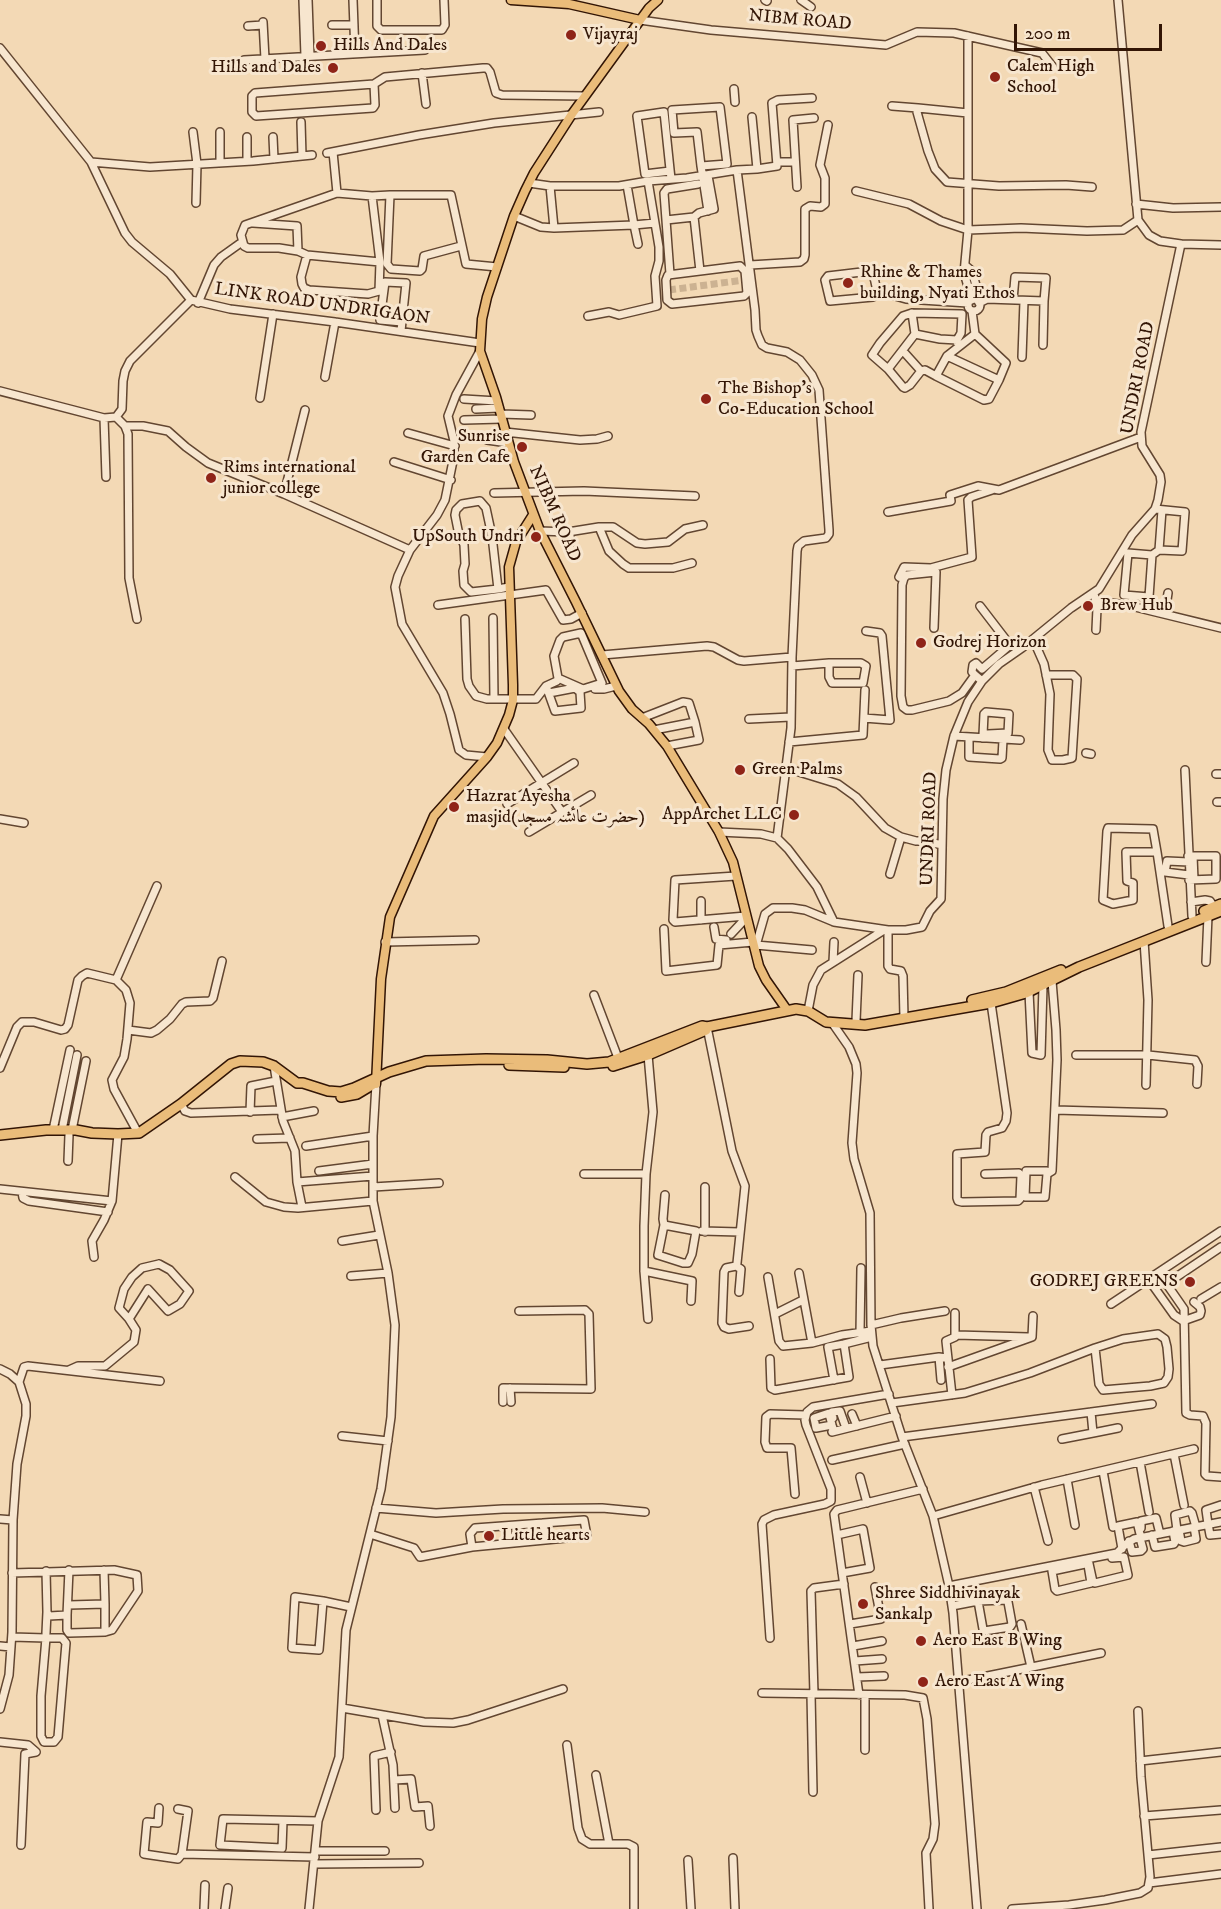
<!DOCTYPE html>
<meta charset="utf-8">
<style>
body{margin:0}
#map{position:relative;width:1221px;height:1909px;overflow:hidden;background:#f3d9b5;font-family:"IM FELL DW Pica",serif}
canvas{display:block}
.scale{position:absolute;left:1014px;top:24px;width:148px;height:27px;box-sizing:border-box;border:3px solid #321505;border-top:0;padding-left:8px;font-size:18px;line-height:21px;white-space:nowrap;color:#321505;-webkit-text-stroke:4px #f7e6cf;paint-order:stroke}
</style>
<div id="map">
<canvas width="1221" height="1909"></canvas>
<div class="scale">200 m</div>
</div>
<script>
const c = document.querySelector('canvas').getContext('2d');
c.lineJoin = 'round';
function shape(rows) {
  const path = new Path2D();
  for (const r of rows) {
    if (r.length === 3) {
      path.moveTo(r[0] + r[2], r[1]);
      path.arc(r[0], r[1], r[2], 0, 2 * Math.PI);
      continue;
    }
    path.moveTo(r[0], r[1]);
    for (let i = 2; i < r.length; i += 2) path.lineTo(r[i], r[i + 1]);
  }
  return path;
}
function trace(path, color, width, dash) {
  c.strokeStyle = color;
  c.lineWidth = width;
  c.lineCap = dash ? 'butt' : 'round';
  c.setLineDash(dash || []);
  c.stroke(path);
}
function write(font, color, halo, rows, align = 'center') {
  c.font = font + ' "IM FELL DW Pica",Amiri,serif';
  c.lineWidth = 6;
  c.setLineDash([]);
  c.textBaseline = 'middle';
  c.strokeStyle = halo;
  c.fillStyle = color;
  for (const [text, x, y, turn = 0] of rows) {
    c.save();
    c.translate(x, y);
    c.rotate((+turn || 0) * Math.PI / 180);
    c.textAlign = isNaN(turn) ? turn : align;
    if (halo) c.strokeText(text, 0, 0);
    c.fillText(text, 0, 0);
    c.restore();
  }
}
trace(shape([
 [669,290,744,280]
]), '#ccb292', 7, [7, 3.5]);
const minor = shape([
 [303,0,305,56],
 [308,0,310,56],
 [353,0,355,54],
 [377,0,377,26,381,30,442,30,445,25,444,0],
 [765,0,767,1],
 [801,0,811,7],
 [1118,0,1138,220,1149,235,1160,241,1181,244,1221,245],
 [640,20,711,30,886,45,917,32,954,33,1042,53,1053,67],
 [263,22,265,59],
 [332,25,354,25],
 [248,26,263,25],
 [968,36,968,230,964,273,972,300],
 [0,48,91,162,125,233,132,242,170,274,191,300,230,309,335,322,480,343],
 [244,60,425,50],
 [422,73,426,104],
 [374,84,375,105,373,108,256,116,252,112,252,96,255,93,374,84,385,77,483,68,487,68,490,72,496,93,502,95,585,96],
 [734,89,735,102],
 [892,106,918,108],
 [968,113,918,108,917,112,928,151,935,169,947,182,999,186,1066,185,1092,187],
 [301,122,302,156],
 [193,132,197,164,196,203],
 [247,137,247,161],
 [273,137,274,159],
 [333,152,337,193],
 [327,153,419,135,494,123,599,112],
 [91,162,150,167,253,161,312,155],
 [777,162,795,162],
 [220,163,220,132],
 [701,166,697,132,674,133,672,110,720,107,727,164,701,166,708,211],
 [757,169,777,166,772,103,778,100,812,98],
 [737,170,755,310,756,330,758,336,762,345,767,348,787,352,800,360,812,375,819,390,829,530,829,534,826,538,804,541,798,546,797,551,792,657,791,728,777,838],
 [670,171,645,174,637,116,664,112,671,179],
 [529,183,550,186,619,186,648,181,687,178,737,170,757,169,752,117],
 [550,186,554,228,634,225,627,185],
 [797,187,793,120,814,118],
 [856,191,909,204,941,221,968,230,1021,228,1087,231,1123,230,1138,220],
 [390,195,387,264,391,269,420,271,422,269,424,256,461,246],
 [372,196,380,262,379,291,368,294,309,290,304,288,302,284,301,277,307,255,380,262],
 [1136,204,1173,208,1221,207],
 [514,216,541,227,554,228],
 [666,220,694,217],
 [253,223,297,226,298,251],
 [638,244,634,225,655,223],
 [307,255,298,251,279,248,248,248,244,246,241,235,245,225,337,193,372,196,390,195,451,195,466,264,497,267],
 [750,265,800,262,804,259,805,255,805,209,810,206,821,207,825,204,825,178,820,165,828,125],
 [966,266,972,271,977,289,978,301],
 [700,271,740,266,745,271,747,293,744,296,672,304,667,300,666,280,668,275,700,271,694,217,699,213,714,209,708,176],
 [870,271,873,273,877,291,873,297,830,301,825,280,828,276,870,271],
 [670,274,664,193,667,189,698,184],
 [877,291,906,299,968,303],
 [974,305,6],
 [1013,300,1015,277,1046,278,1044,301],
 [198,303,214,265,221,257,242,242],
 [979,303,987,299,1044,301,1043,345],
 [588,316,609,312,619,315,657,306,655,276,659,261,659,247,648,181],
 [401,331,406,283,385,282,380,320,402,322],
 [915,334,940,339,957,340,957,342],
 [975,334,947,356,936,376,984,400,989,399,999,380],
 [480,351,456,395,448,416,454,441,454,456,445,500,437,515,410,550,398,576,395,587,402,624,443,693,450,714,459,750,466,755,487,757],
 [903,351,921,371,925,370,936,376],
 [947,356,999,380,1006,363,975,334,972,311],
 [1022,357,1024,301],
 [888,369,915,334,912,313],
 [921,371,910,385,905,388,903,387,888,369,872,355,880,343,903,316,912,313,962,314,961,333,957,340],
 [325,377,335,322],
 [0,391,104,418,116,417],
 [260,398,273,314],
 [464,399,497,401],
 [476,409,499,408],
 [501,414,531,415],
 [116,417,125,426,128,434,129,578,137,619],
 [116,417,122,409,123,381,125,371,130,361,191,300],
 [104,418,106,477],
 [464,420,502,419],
 [125,426,143,426,168,431,186,447,208,463,284,494,410,550],
 [505,432,580,440,597,439,608,436],
 [408,433,455,446],
 [487,440,508,443],
 [394,462,451,480],
 [494,493,584,491,695,496],
 [284,494,305,410],
 [888,512,951,501,950,495,978,486,999,490,1141,437],
 [599,527,613,527,637,543,645,544,668,542,685,529,703,525],
 [540,531,568,532,599,527,609,551,623,564,629,568,673,568,692,563],
 [570,532,570,552],
 [1159,550,1162,510],
 [1152,555,1149,597,1124,595,1128,553,1152,555,1159,550,1182,551,1185,512,1155,509],
 [899,577,904,567,931,568,972,557,968,500,971,497,992,490],
 [498,589,492,536,486,508,480,501,462,504,456,510,455,515,458,530,464,545,465,564,463,571,464,585,471,592,498,589,509,587],
 [1094,593,1097,608,1096,630],
 [438,605,546,590,563,620,571,619,582,613],
 [1097,605,1110,603,1127,605,1221,628],
 [1165,613,1168,593],
 [493,618,494,699],
 [465,619,467,679,469,686,476,696,487,699,536,699,546,686,557,681,558,678,554,656,560,640,563,637,581,633,602,683,583,689,558,678],
 [934,628,936,572,907,575,904,578,902,585,901,696,903,707,907,710,912,710,949,701,962,693,975,675,982,681],
 [1033,639,1044,664,1050,694,1048,750,1052,760,1063,760,1072,758,1077,679,1073,675,1046,675],
 [602,655,707,646,714,647,738,660,744,661,792,657],
 [792,666,829,663,861,663,866,666,863,683,832,683,829,677,829,663],
 [975,675,972,672,973,665,976,663,982,669,1010,645,980,606],
 [546,686,555,711,581,708,580,692,575,688,549,693],
 [595,689,604,689,616,686],
 [642,718,683,702,689,703,695,722,654,730],
 [864,718,890,720,882,636,880,633,866,631],
 [749,719,791,717],
 [504,729,562,812],
 [954,736,1020,740],
 [969,737,969,757,1000,759,1002,758,1003,740],
 [982,738,983,735,988,734,1008,733,1009,714,986,712,984,714,983,735],
 [789,742,863,735,865,690],
 [667,746,699,740,695,722],
 [1086,753,1091,754],
 [786,768,838,784,856,797,885,828,901,837,916,841,925,841,942,845],
 [1185,770,1192,916],
 [1216,774,1221,774],
 [1217,802,1221,802],
 [507,804,574,763],
 [0,819,24,823],
 [529,832,591,795],
 [719,832,761,834,777,838,788,849,817,887,834,922,888,930],
 [1157,852,1153,829,1108,828,1107,831,1103,900,1113,904,1133,900,1133,883,1127,881,1126,852,1157,852,1168,926],
 [1188,856,1216,856,1216,879,1189,880],
 [1193,856,1194,880],
 [1189,862,1167,861,1165,872,1189,875],
 [890,874,901,837],
 [736,876,675,880,673,920,675,922,746,916],
 [701,901,701,920],
 [1191,902,1205,900,1210,901,1214,907],
 [714,927,716,939,726,940],
 [664,929,666,971,717,965,719,945,753,942],
 [731,934,746,918],
 [1144,941,1148,1000,1146,1085],
 [385,942,475,940],
 [756,945,812,950],
 [755,949,765,914,773,908,792,908,805,910,834,922],
 [833,962,834,942],
 [1206,962,1208,916],
 [116,980,157,886],
 [1029,992,1032,1053,1041,1055,1043,986],
 [594,995,620,1063],
 [808,1011,813,985,821,970,884,930],
 [904,1018,903,976,901,971,890,969,888,966,888,930,906,930,922,927,930,911,941,899,943,799,946,770,954,736,968,702,982,681,999,664,1022,648,1071,608,1099,589,1132,535,1155,509,1158,500,1161,482,1160,475,1142,446,1141,432,1181,244],
 [856,1021,858,975],
 [833,1024,849,1047,856,1064,857,1073,852,1143,854,1159,870,1213,871,1325,873,1346,902,1437,933,1516,949,1586,953,1613,977,1909],
 [707,1027,732,1151,745,1186,737,1263,736,1266,726,1268,724,1272,722,1323,724,1327,729,1329,749,1326],
 [128,1030,151,1033,157,1030,170,1019,182,1004,186,1002,210,1001,213,998,222,961],
 [1076,1055,1148,1055,1195,1060,1198,1066,1197,1084],
 [274,1066,283,1121,295,1151,297,1182,302,1207],
 [0,1068,17,1027,22,1022,34,1022,61,1030,65,1029,68,1025,78,980,82,976,87,973,116,980,126,990,130,1003,127,1039,124,1057,112,1080,114,1089,138,1133],
 [181,1104,185,1111,191,1113,280,1110],
 [1055,1110,1163,1113],
 [250,1112,251,1086,276,1081],
 [282,1117,314,1111],
 [53,1130,70,1050],
 [62,1130,77,1055],
 [72,1130,86,1061],
 [257,1139,290,1138],
 [306,1146,373,1136],
 [68,1161,69,1135],
 [319,1171,373,1164],
 [1048,1173,1047,1171,1026,1171,1025,1197,1045,1197,1047,1174,1052,1171,1057,1060,1056,1030,1052,981],
 [584,1174,646,1174],
 [985,1174,1019,1173,1021,1176,1020,1199,1018,1201,962,1202,958,1201,957,1198,957,1154,985,1152,986,1135,988,1132,1002,1128,1006,1121,1007,1113,991,1003],
 [235,1177,266,1202,284,1207,298,1208,373,1201],
 [297,1182,373,1176],
 [373,1187,439,1183],
 [0,1189,112,1201],
 [22,1192,23,1198,29,1201,108,1212],
 [664,1225,658,1255,683,1263,688,1263,692,1254,696,1231,664,1225,663,1219,665,1195],
 [702,1231,740,1232],
 [705,1232,705,1187],
 [342,1241,379,1235],
 [94,1257,92,1241,104,1220,112,1201,118,1134],
 [159,1264,170,1270,189,1291,180,1304,168,1311,148,1289,129,1319,119,1308,124,1289,132,1277,142,1268,159,1264],
 [736,1266,741,1269,739,1292],
 [644,1271,692,1281,691,1301],
 [799,1273,812,1343],
 [1159,1273,1184,1309,1186,1413,1190,1415,1203,1416,1206,1423,1205,1474,1207,1476,1221,1477],
 [351,1276,388,1273],
 [768,1277,779,1341,783,1346,812,1343,842,1335,871,1331],
 [1149,1280,1174,1315,1183,1321],
 [1166,1284,1221,1247],
 [1201,1299,1221,1287],
 [1111,1304,1221,1231],
 [777,1313,803,1300],
 [648,1319,644,1271,644,1226,646,1174,653,1112,648,1055],
 [1183,1321,1200,1315,1201,1311,1200,1307,1194,1302],
 [871,1325,901,1318,945,1311],
 [860,1333,861,1268],
 [956,1335,1028,1337],
 [939,1357,941,1380],
 [770,1359,771,1388,775,1390,849,1377,844,1344,872,1337],
 [880,1365,939,1357,947,1358],
 [948,1367,1032,1337,1033,1316],
 [0,1369,10,1374,19,1382,26,1404,26,1416,17,1464,13,1520,12,1632,9,1675,0,1709],
 [69,1370,78,1366,105,1366,134,1342,136,1330,129,1319],
 [834,1380,828,1347,844,1344],
 [19,1382,24,1367,28,1366,160,1381],
 [510,1388,511,1402],
 [952,1395,946,1341,955,1337,955,1313],
 [503,1402,503,1388,591,1389,589,1314,585,1310,519,1311],
 [892,1403,965,1393,1030,1373,1095,1348,1099,1384,1103,1390,1150,1386,1164,1383,1168,1377,1169,1369,1167,1347,1165,1339,1158,1334,1123,1339,1095,1348],
 [1091,1412,1093,1433,1118,1428],
 [852,1414,857,1426],
 [833,1418,832,1412,840,1411,846,1428],
 [832,1425,816,1428,814,1418,829,1413,829,1414,832,1425,834,1431],
 [832,1432,896,1416],
 [342,1436,388,1441],
 [902,1437,1152,1404],
 [1062,1439,1093,1433],
 [1174,1454,1184,1505],
 [832,1460,905,1444],
 [1140,1462,1149,1512],
 [1103,1471,1113,1527],
 [860,1477,867,1503],
 [1067,1479,1075,1525],
 [1034,1487,1048,1541],
 [795,1494,791,1448,767,1448,765,1442,766,1417,770,1414,805,1415],
 [376,1508,436,1513,503,1509,602,1508,645,1512],
 [933,1516,1042,1485,1194,1449],
 [0,1519,13,1520],
 [543,1523,545,1540],
 [1208,1524,1206,1510,1221,1505],
 [1208,1524,1210,1535,1221,1534],
 [507,1526,509,1543],
 [1141,1528,1141,1521,1156,1518,1160,1534],
 [1177,1530,1175,1515,1190,1511,1192,1513,1196,1527],
 [1179,1530,1181,1541,1184,1542,1196,1539,1194,1527],
 [370,1534,414,1548,420,1557,472,1547,587,1536,584,1520,475,1528,470,1534,472,1547],
 [837,1535,863,1529,870,1568,842,1573],
 [1152,1535,1155,1547,1174,1544,1175,1542,1173,1531],
 [1129,1541,1132,1552,1141,1551,1143,1549,1140,1538],
 [1122,1549,1118,1526,1137,1522,1141,1538],
 [1088,1559,1093,1582,1095,1583,1128,1575,1124,1557,1112,1558],
 [1085,1564,1088,1565,1091,1583,1057,1591,1055,1589,1052,1571,1085,1564],
 [104,1570,105,1604],
 [46,1571,47,1612,49,1616,67,1615,69,1570],
 [12,1573,114,1570,137,1575,138,1591,112,1630,105,1632],
 [949,1586,1117,1553,1126,1544,1134,1539,1221,1522],
 [323,1601,319,1650,292,1648,295,1597,323,1601,351,1607],
 [952,1606,978,1601,1006,1600,1008,1602,1012,1624,1010,1627,984,1631,983,1629,978,1601],
 [67,1615,67,1630,69,1633,105,1632,105,1604,69,1605],
 [850,1624,881,1619,875,1587],
 [1021,1624,1031,1667],
 [46,1633,47,1612],
 [12,1637,46,1638,62,1638,66,1643,58,1737,54,1742,44,1742,41,1736,41,1696,46,1638],
 [770,1638,762,1524,764,1520,774,1515,825,1504,831,1501,831,1489,806,1425,805,1420,807,1412,813,1407,889,1394],
 [0,1646,11,1647],
 [853,1646,882,1641],
 [855,1661,882,1659],
 [857,1677,884,1676],
 [958,1682,1101,1653],
 [762,1693,905,1695,923,1698,927,1719,935,1824,933,1839,926,1853,929,1909],
 [811,1694,813,1792],
 [814,1694,811,1591,814,1588,844,1584],
 [859,1695,834,1514,837,1510,923,1489],
 [865,1695,865,1750],
 [342,1708,424,1722,453,1723,468,1720,563,1689],
 [382,1715,393,1765,395,1808],
 [0,1742,28,1745,36,1752,25,1754,21,1845],
 [567,1745,578,1828,582,1839,590,1844,628,1844,634,1847,634,1909],
 [1140,1761,1221,1752],
 [596,1775,609,1844],
 [394,1780,411,1779,415,1807,428,1806,430,1826],
 [159,1808,158,1823,147,1822,144,1854,178,1859,182,1854],
 [178,1809,188,1811,182,1854,315,1857],
 [376,1810,374,1756,391,1752],
 [1144,1816,1221,1810],
 [283,1821,282,1848,220,1845,223,1819,318,1821],
 [315,1851,385,1851],
 [1148,1855,1221,1847],
 [733,1858,735,1909],
 [688,1860,691,1909],
 [314,1864,419,1863],
 [1149,1883,1221,1874],
 [204,1909,205,1885],
 [225,1909,228,1888],
 [309,1909,318,1821,339,1757,346,1630,381,1489,391,1417,395,1325,388,1273,373,1201,373,1136,376,1084],
 [1012,1909,1069,1905,1105,1900,1140,1893,1148,1888,1150,1877,1141,1777,1138,1711]
]);
const major = shape([
 [511,0,569,4,640,20],
 [658,0,649,8,572,114,534,173,525,191,514,216,487,297,482,319,480,351,496,397,514,462,540,531,576,602,619,691,632,709,649,724,667,746,719,832,733,862,759,966,766,980,787,1010],
 [376,1084,381,979,390,917,434,816,487,757,497,743,509,715,513,700,513,685,509,567,516,542,533,515]
]);
const highway = shape([
 [1204,911,1221,904],
 [972,1000,1006,992,1061,970],
 [509,1065,564,1067],
 [613,1066,648,1055,706,1030],
 [341,1097,357,1094,372,1085],
 [0,1135,46,1130,76,1130,92,1133,118,1134,139,1133,181,1104,231,1064,240,1061,263,1062,274,1066,297,1083,303,1083,328,1091,341,1092,354,1088,389,1072,426,1061,486,1059,547,1060,587,1064,609,1062,702,1026,707,1027,796,1009,808,1011,826,1022,865,1025,991,1003,1026,993,1079,967,1221,911]
]);
trace(minor, '#624631', 10);
trace(major, '#321505', 11);
trace(highway, '#321505', 12);
trace(minor, '#f7e6cf', 7);
trace(major, '#eabc7a', 8);
trace(highway, '#eabc7a', 9);
for (const [x, y, r, color] of [
 [571,35,6,"#8f2418"],
 [321,46,6,"#8f2418"],
 [333,68,6,"#8f2418"],
 [995,77,6,"#8f2418"],
 [848,283,6,"#8f2418"],
 [706,399,6,"#8f2418"],
 [522,447,6,"#8f2418"],
 [211,478,6,"#8f2418"],
 [536,537,6,"#8f2418"],
 [1088,606,6,"#8f2418"],
 [921,643,6,"#8f2418"],
 [740,770,6,"#8f2418"],
 [454,807,6,"#8f2418"],
 [794,815,6,"#8f2418"],
 [1190,1282,6,"#8f2418"],
 [489,1536,6,"#8f2418"],
 [863,1604,6,"#8f2418"],
 [921,1641,6,"#8f2418"],
 [923,1682,6,"#8f2418"]
]) {
  const dot = new Path2D();
  dot.arc(x, y, r, 0, 2 * Math.PI);
  c.fillStyle = color;
  c.fill(dot);
  trace(dot, '#f7e6cf', 2);
}
write('18px', '#321505', '#f7e6cf', [
 ["NIBM ROAD",800,21,5],
 ["LINK ROAD UNDRIGAON",322,305,8],
 ["UNDRI ROAD",1139,378,-79],
 ["NIBM ROAD",554,514,66],
 ["UNDRI ROAD",930,829,-88]
]);
write('18px', '#321505', '#f7e6cf', [
 ["Vijayraj",583,35],
 ["Hills And Dales",333,46],
 ["Calem High",1007,67],
 ["School",1007,88],
 ["Hills and Dales",321,68,"right"],
 ["Rhine & Thames",860,273],
 ["building, Nyati Ethos",860,294],
 ["The Bishop's",718,389],
 ["Co-Education School",718,410],
 ["Sunrise",510,437,"right"],
 ["Garden Cafe",510,458,"right"],
 ["Rims international",223,468],
 ["junior college",223,489],
 ["UpSouth Undri",524,537,"right"],
 ["Brew Hub",1100,606],
 ["Godrej Horizon",933,643],
 ["Green Palms",752,770],
 ["Hazrat Ayesha",466,797],
 ["masjid(حضرت عائشہ مسجد)",466,818],
 ["AppArchet LLC",782,815,"right"],
 ["GODREJ GREENS",1178,1282,"right"],
 ["Little hearts",501,1536],
 ["Shree Siddhivinayak",875,1594],
 ["Sankalp",875,1615],
 ["Aero East B Wing",933,1641],
 ["Aero East A Wing",935,1682]
], 'left');
</script>
